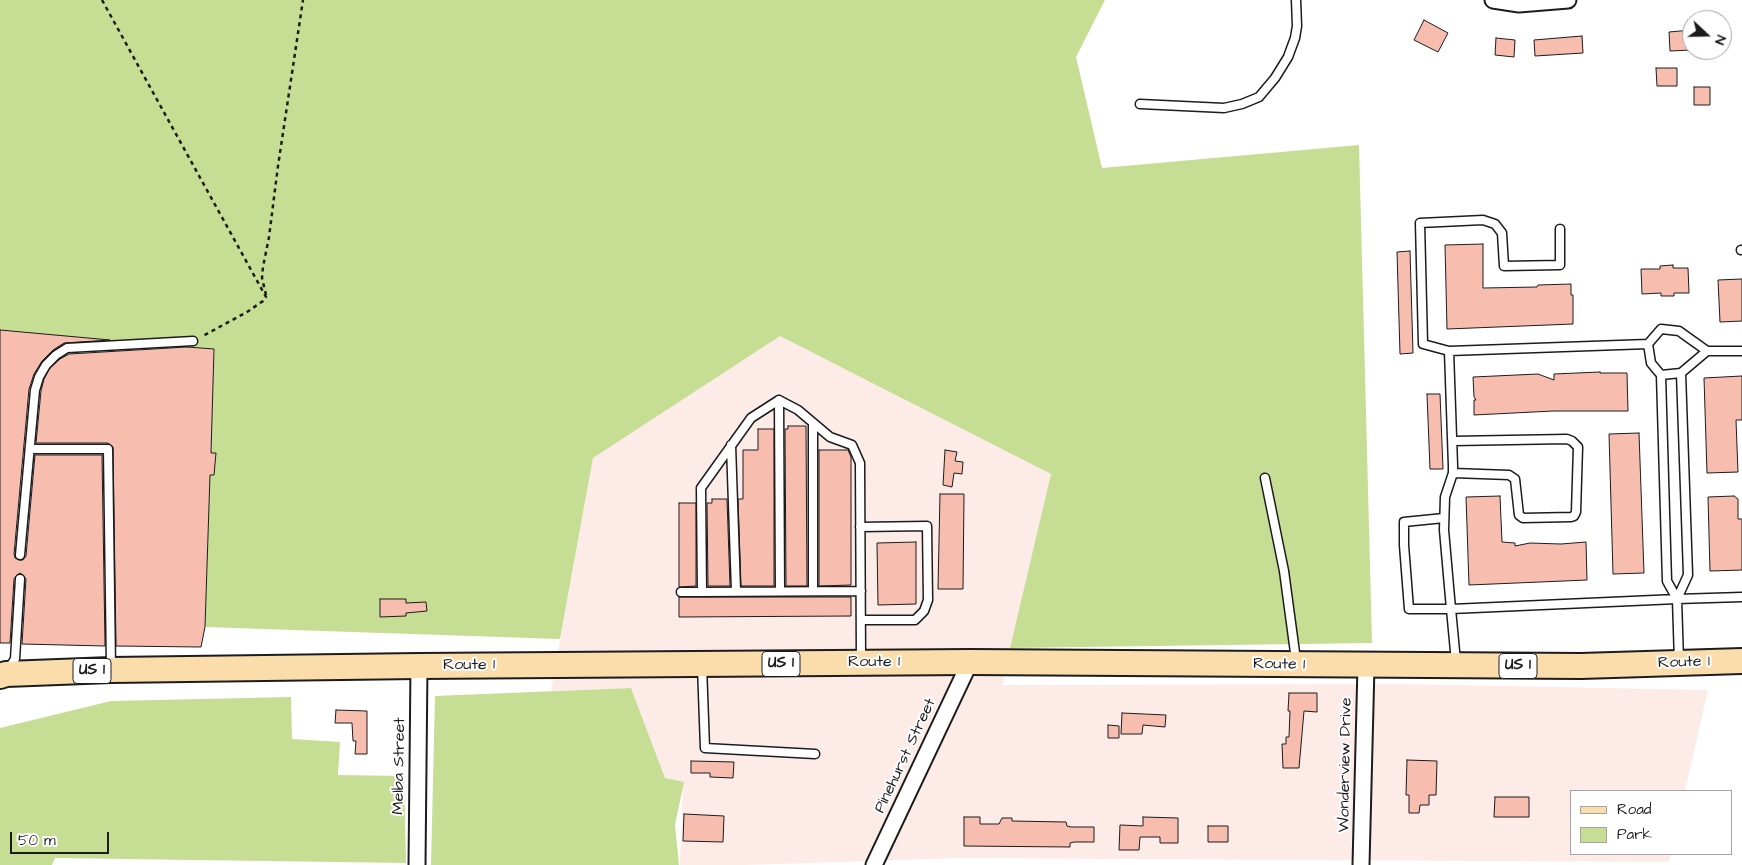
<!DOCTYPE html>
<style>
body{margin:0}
#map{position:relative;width:1742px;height:865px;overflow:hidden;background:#fff;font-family:"Architects Daughter",sans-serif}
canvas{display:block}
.legend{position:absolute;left:1570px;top:790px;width:162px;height:65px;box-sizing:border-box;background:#fff;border:1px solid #a4a4a4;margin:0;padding:6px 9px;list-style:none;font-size:15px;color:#1c1c1c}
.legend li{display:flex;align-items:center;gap:10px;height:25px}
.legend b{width:25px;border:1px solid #a4a4a4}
.north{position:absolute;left:1682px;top:10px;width:50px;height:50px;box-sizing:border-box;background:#fff;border:1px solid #a4a4a4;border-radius:50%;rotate:111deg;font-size:14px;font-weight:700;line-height:20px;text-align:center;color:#1c1c1c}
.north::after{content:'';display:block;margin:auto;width:18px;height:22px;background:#1c1c1c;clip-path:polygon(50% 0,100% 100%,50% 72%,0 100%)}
.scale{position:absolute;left:10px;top:832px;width:99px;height:22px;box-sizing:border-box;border:2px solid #1c1c1c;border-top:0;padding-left:6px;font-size:15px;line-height:18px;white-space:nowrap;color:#1c1c1c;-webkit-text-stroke:4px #fff;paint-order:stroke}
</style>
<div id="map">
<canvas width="1742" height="865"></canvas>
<ul class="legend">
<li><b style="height:6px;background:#fbddab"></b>Road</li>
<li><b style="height:14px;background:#c6de94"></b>Park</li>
</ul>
<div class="north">N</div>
<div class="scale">50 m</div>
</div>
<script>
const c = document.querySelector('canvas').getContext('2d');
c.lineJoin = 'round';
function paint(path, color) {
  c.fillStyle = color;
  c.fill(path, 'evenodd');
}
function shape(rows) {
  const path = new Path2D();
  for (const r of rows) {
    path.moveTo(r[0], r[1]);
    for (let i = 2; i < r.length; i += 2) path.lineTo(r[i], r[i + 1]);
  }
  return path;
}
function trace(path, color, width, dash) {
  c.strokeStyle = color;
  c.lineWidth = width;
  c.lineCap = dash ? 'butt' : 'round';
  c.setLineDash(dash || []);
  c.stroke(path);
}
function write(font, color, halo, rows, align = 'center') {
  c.font = font + ' "Architects Daughter",sans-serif';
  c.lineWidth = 4;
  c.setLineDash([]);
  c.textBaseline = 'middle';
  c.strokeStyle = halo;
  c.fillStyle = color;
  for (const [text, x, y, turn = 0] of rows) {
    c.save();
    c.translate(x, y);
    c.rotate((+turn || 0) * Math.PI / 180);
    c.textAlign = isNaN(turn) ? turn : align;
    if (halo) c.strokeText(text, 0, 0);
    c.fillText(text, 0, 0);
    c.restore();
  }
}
paint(shape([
 [780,335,1051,474,1002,685,1396,684,1708,690,1685,791,1571,791,1571,854,1671,854,1669,862,961,858,745,865,680,865,683,782,665,778,631,688,551,691,593,458]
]), '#fdebe7');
paint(shape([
 [0,0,1105,0,1076,57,1102,168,1359,145,1372,643,1010,648,1051,474,780,336,593,458,560,639,205,627,214,350,0,330],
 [631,688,665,778,684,782,675,825,679,865,431,865,435,696],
 [291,697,292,739,340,742,338,775,404,776,406,863,55,858,52,865,0,865,0,728,111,701]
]), '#c6de94');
const building = shape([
 [1424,20,1448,33,1438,52,1414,40,1424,20],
 [1692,30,1692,50,1670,51,1669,32,1692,30],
 [1582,36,1583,53,1535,56,1534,40,1582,36],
 [1496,38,1515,40,1514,57,1495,55,1496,38],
 [1656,68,1677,68,1677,86,1657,86,1656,68],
 [1694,87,1710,87,1710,105,1694,105,1694,87],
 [1483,244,1483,288,1537,287,1538,285,1571,284,1571,295,1573,295,1573,324,1447,329,1445,245,1483,244],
 [1410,251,1413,353,1400,354,1397,252,1410,251],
 [1673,265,1673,268,1688,268,1689,293,1674,293,1674,296,1661,296,1661,293,1642,294,1641,269,1660,269,1660,266,1673,265],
 [1742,279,1742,321,1720,322,1718,280,1742,279],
 [0,330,110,340,64,343,53,350,42,361,34,374,29,389,14,554,15,558,19,560,23,560,26,556,35,455,102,455,105,646,22,644,26,579,23,575,20,573,16,576,14,579,10,643,0,643,0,330],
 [187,347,214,349,211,453,216,453,214,475,210,475,205,627,201,647,116,646,113,447,108,443,36,443,41,391,44,379,50,368,60,359,69,354,187,347],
 [1600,372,1600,373,1627,373,1628,411,1553,411,1474,415,1474,400,1476,400,1474,397,1473,377,1538,374,1554,380,1554,374,1600,372],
 [1742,376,1742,420,1736,420,1738,472,1707,473,1704,378,1742,376],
 [1427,394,1440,394,1443,469,1430,469,1427,394],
 [788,426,806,426,807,586,786,586,785,429,788,429,788,426],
 [758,429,774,429,774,586,741,586,738,499,743,499,743,450,758,450,758,429],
 [1639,433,1644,573,1613,574,1609,434,1639,433],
 [819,450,848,450,851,457,851,585,819,586,819,450],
 [945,450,957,452,955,461,963,462,962,474,954,473,952,487,943,485,945,450],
 [940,494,964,494,963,589,938,589,940,494],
 [1500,496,1502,542,1515,543,1515,546,1530,543,1561,544,1586,542,1587,580,1469,585,1466,497,1500,496],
 [1734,496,1738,499,1738,519,1742,519,1742,570,1710,571,1708,497,1734,496],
 [712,499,727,499,730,586,708,586,707,503,712,503,712,499],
 [679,503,696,503,696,586,679,587,679,503],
 [916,542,916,604,878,605,877,543,916,542],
 [679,597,851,597,851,616,679,617,679,597],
 [380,599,406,599,406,603,426,602,427,611,406,613,406,616,380,617,380,599],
 [1289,693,1317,693,1317,712,1304,711,1299,768,1283,768,1282,744,1286,744,1286,737,1289,737,1290,711,1288,711,1289,693],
 [336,710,367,711,367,754,355,754,356,741,353,741,352,723,335,723,336,710],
 [1122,713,1166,715,1165,727,1143,725,1142,734,1121,734,1122,713],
 [1108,725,1119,726,1119,738,1108,738,1108,725],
 [1407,760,1437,761,1436,795,1429,795,1429,805,1420,805,1419,813,1409,813,1409,795,1406,795,1407,760],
 [691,761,734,762,733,778,710,777,710,773,691,773,691,761],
 [1495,797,1529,797,1529,817,1494,817,1495,797],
 [684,814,724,816,723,842,683,841,684,814],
 [964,817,980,817,980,824,999,824,1002,818,1012,818,1012,821,1066,822,1067,826,1071,827,1094,827,1094,842,1074,842,1070,843,1070,847,964,846,964,817],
 [1143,817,1178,818,1178,843,1160,843,1160,837,1140,837,1139,850,1119,850,1120,825,1143,826,1143,817],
 [1208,826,1228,826,1228,842,1208,842,1208,826]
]);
paint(building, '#f7bdaf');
trace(building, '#1c1c1c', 1);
const lane = shape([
 [1140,104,1224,108,1242,104,1259,97,1275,78,1288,57,1295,38,1297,26,1296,0],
 [1741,250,1742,250],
 [1648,344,1651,363,1661,375,1667,581,1677,599,1688,575,1681,373],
 [1449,351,1423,344,1420,223,1483,220,1495,224,1502,233,1504,266,1560,265,1560,229],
 [1661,375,1681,373,1707,351],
 [779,400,780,591],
 [813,423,813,591],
 [731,445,736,591],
 [30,449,108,449,111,668],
 [1453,473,1509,475,1515,479,1519,515,1523,518,1571,517,1574,516,1576,512,1578,447,1572,441,1567,439,1453,441],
 [1265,478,1284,571,1296,660],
 [1444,518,1404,522,1404,545,1409,609,1451,609,1456,662],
 [860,527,927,526,928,600,924,611,915,620,861,620],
 [20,555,35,390,39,377,46,365,56,355,67,348,193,341],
 [861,591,702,592,701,488,751,418,779,400,798,410,830,437,852,445,860,463,861,661],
 [681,592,702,592],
 [1677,599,1742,597],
 [1679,661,1677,599,1451,609,1444,530,1445,497,1453,473,1453,466,1449,351,1648,344,1661,329,1679,331,1707,351,1742,351],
 [702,666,705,748,815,754],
 [8,670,15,659,20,579]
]);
const street = shape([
 [1493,0,1519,4,1568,0],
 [417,865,419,666],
 [874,865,970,662],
 [1361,865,1366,666]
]);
const primary = shape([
 [0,676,6,674,111,670,419,666,970,662,1581,666,1742,661]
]);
trace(lane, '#1c1c1c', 11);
trace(street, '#1c1c1c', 19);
trace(primary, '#1c1c1c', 28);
trace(shape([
 [102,0,266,297,263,301,247,312,201,337],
 [266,295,262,278,263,267,269,237,278,166,303,0]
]), '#1c1c1c', 2.5, [4, 4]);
trace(lane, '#fff', 8);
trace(street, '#fff', 15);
trace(primary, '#fbddab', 24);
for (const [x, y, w] of [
 [781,664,38],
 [1518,666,38],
 [92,671,38]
]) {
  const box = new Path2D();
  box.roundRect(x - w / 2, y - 12.5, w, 25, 4);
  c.fillStyle = '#fff';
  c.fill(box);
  trace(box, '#1c1c1c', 1);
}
write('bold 15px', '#1c1c1c', null, [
 ["US 1",781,664],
 ["US 1",1518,666],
 ["US 1",92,671]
]);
write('16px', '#1c1c1c', '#fff', [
 ["Route 1",874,663],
 ["Route 1",1684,663,-2],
 ["Route 1",1279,665,1],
 ["Route 1",469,666],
 ["Pinehurst Street",906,756,-65],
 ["Wonderview Drive",1346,765,-89],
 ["Melba Street",400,766,-89]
]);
</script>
